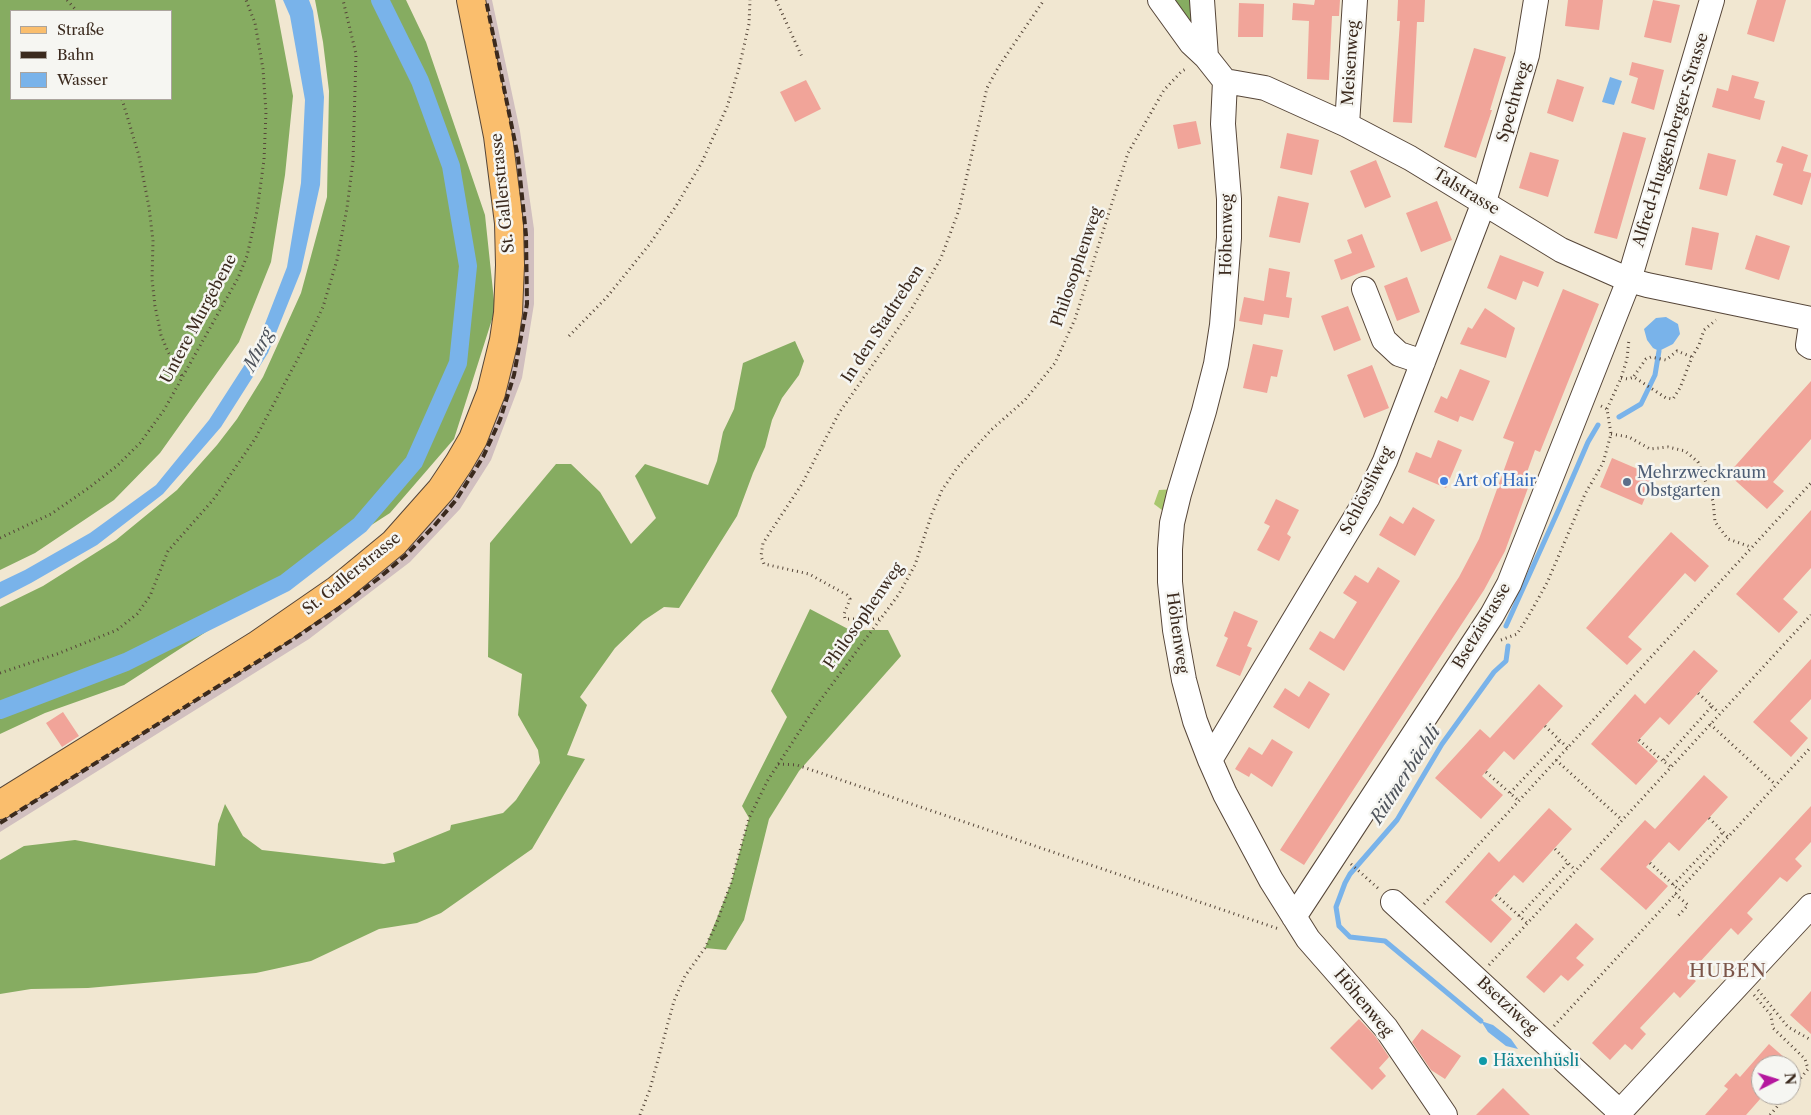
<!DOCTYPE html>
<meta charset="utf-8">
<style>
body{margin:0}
#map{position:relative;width:1811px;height:1115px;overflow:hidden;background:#f1e7d1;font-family:"Libre Caslon Text",serif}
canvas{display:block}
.legend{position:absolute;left:10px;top:10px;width:162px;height:90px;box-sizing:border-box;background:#f6f6f2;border:1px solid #aba49d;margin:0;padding:6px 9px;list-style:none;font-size:15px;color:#3b2a1e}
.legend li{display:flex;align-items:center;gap:10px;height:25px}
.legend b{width:25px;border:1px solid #aba49d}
.north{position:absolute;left:1751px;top:1055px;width:50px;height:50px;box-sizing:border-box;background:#f6f6f2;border:1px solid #aba49d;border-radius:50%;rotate:85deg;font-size:14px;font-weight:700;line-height:20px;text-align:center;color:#3b2a1e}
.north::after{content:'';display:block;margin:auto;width:18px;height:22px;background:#b5179e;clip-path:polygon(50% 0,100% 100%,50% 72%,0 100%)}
</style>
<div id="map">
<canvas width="1811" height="1115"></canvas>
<ul class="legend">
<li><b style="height:6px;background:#fabe6d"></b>Straße</li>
<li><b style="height:6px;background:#3b2a1e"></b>Bahn</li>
<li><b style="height:14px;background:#79b3ea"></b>Wasser</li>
</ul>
<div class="north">N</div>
</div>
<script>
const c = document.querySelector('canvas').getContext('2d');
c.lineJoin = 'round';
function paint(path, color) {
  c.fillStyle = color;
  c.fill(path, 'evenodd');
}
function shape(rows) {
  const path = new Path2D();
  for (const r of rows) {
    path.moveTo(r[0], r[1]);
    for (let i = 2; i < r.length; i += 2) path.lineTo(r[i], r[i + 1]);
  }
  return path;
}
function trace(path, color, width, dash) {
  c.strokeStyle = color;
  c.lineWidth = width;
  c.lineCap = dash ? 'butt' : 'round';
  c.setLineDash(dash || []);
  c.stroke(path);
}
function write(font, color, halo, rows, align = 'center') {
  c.font = font + ' "Libre Caslon Text",serif';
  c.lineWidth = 5;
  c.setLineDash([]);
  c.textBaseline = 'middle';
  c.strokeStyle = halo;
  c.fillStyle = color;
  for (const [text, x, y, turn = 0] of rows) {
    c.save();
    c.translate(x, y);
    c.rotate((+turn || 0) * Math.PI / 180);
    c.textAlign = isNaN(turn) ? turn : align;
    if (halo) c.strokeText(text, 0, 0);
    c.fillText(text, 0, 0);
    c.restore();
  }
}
paint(shape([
 [481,0,492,0,520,131,534,229,534,304,522,378,491,460,460,509,410,562,309,639,0,832,0,818,404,549,432,522,453,495,509,375]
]), '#d1bfbf');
paint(shape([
 [1176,489,1170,516,1154,504,1159,490]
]), '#a9c76e');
paint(shape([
 [0,0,275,0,293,96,285,175,271,262,239,342,160,453,114,500,35,553,0,570],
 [171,11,171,99,11,99,11,11],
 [315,0,406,0,426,42,485,215,495,310,454,439,390,513,124,685,45,713,0,734,0,607,43,586,116,540,177,490,217,445,237,419,263,377,301,293,327,197,329,91,323,42],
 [1171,0,1198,0,1200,41],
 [795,341,804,361,799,375,782,398,772,420,765,447,753,473,737,516,679,608,664,607,643,621,615,648,580,697,587,705,567,755,585,759,532,849,441,913,417,923,379,929,311,961,256,973,88,988,31,989,0,994,0,860,24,846,75,840,215,866,218,824,225,804,243,836,262,850,384,864,395,862,393,853,450,830,451,825,503,813,516,800,540,763,538,750,518,715,522,674,488,657,490,543,556,464,571,464,600,492,631,544,656,518,635,476,645,464,708,485,717,461,723,432,734,409,743,363],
 [810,609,850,630,888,630,901,656,799,771,769,819,744,920,726,950,705,948,731,883,749,818,742,806,787,717,771,691]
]), '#86ac61');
paint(shape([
 [283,0,309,0,313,11,324,97,320,185,301,271,268,353,221,427,163,494,97,545,31,583,0,599,0,582,25,570,90,533,156,485,209,420,256,347,287,267,301,183,305,100,290,16],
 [1610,77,1622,81,1614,105,1602,102],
 [1666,317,1678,324,1680,334,1673,344,1659,351,1653,348,1647,340,1644,329,1656,318],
 [1481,1021,1493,1025,1511,1039,1518,1049,1506,1046,1488,1032]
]), '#79b3ea');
trace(shape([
 [1619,417,1641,404,1655,375,1659,351],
 [1506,626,1559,509,1588,442,1598,425],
 [1481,1021,1385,941,1350,937,1339,926,1336,907,1345,883,1350,874,1397,820,1442,744,1494,672,1506,661,1508,646]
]), '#79b3ea', 5);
trace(shape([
 [0,710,126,662,285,583,360,525,414,462,458,363,468,266,451,166,420,81,380,0]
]), '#79b3ea', 18);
paint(shape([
 [1315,0,1340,0,1339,16,1332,16,1329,80,1307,79,1309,21,1292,20,1293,3,1314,5],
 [1398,0,1425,0,1424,22,1417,22,1412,123,1393,122,1400,21,1397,21],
 [1568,0,1603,0,1599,30,1565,26],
 [1653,0,1680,5,1671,43,1644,37],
 [1757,0,1786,0,1774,42,1747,34],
 [1239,3,1264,4,1263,37,1238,37],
 [1474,48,1506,57,1490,110,1492,110,1476,158,1444,147],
 [1632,62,1664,70,1654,110,1631,103,1638,78,1629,75],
 [1732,75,1759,82,1754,98,1765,101,1760,120,1712,107,1717,88,1728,91],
 [1557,79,1584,87,1573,122,1547,113],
 [806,80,821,109,795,122,780,92],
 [1196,121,1201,144,1178,149,1173,125],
 [1623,132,1646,138,1617,239,1594,233],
 [1287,133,1319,140,1312,175,1280,168],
 [1782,146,1808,155,1803,171,1811,173,1811,176,1802,205,1773,195,1783,164,1776,162],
 [1530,152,1559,160,1548,197,1519,188],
 [1708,153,1736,160,1727,196,1699,189],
 [1376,160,1391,197,1365,208,1350,171],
 [1278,196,1309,203,1300,243,1269,237],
 [1437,201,1452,240,1421,252,1406,213],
 [1692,227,1719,233,1712,270,1685,265],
 [1362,234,1375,267,1341,280,1334,260,1352,253,1347,240],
 [1756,235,1790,246,1779,280,1745,269],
 [1500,255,1544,272,1538,287,1523,281,1516,300,1487,288],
 [1269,268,1290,272,1286,297,1292,298,1289,318,1264,314,1262,325,1239,321,1244,297,1264,301],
 [1407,277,1420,312,1397,321,1384,286],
 [1563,289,1599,304,1540,452,1535,450,1526,475,1532,477,1505,551,1484,590,1304,865,1280,850,1459,577,1479,539,1514,442,1503,438],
 [1348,306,1361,340,1334,351,1321,316],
 [1485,308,1515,328,1506,358,1460,344,1468,327,1472,329],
 [1253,344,1283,350,1277,377,1271,376,1267,393,1243,388],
 [1372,365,1389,408,1364,418,1347,375],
 [1460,369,1490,381,1473,421,1460,416,1458,422,1434,412,1441,396,1447,399],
 [1811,381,1811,439,1773,482,1784,491,1767,509,1728,474],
 [1438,440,1462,450,1446,488,1408,472,1416,452,1431,458],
 [1612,458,1654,476,1642,505,1600,487],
 [1276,499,1299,510,1287,534,1291,537,1279,561,1257,550,1270,526,1264,523],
 [1413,507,1435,520,1415,556,1379,535,1390,516,1403,524],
 [1811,510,1811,568,1783,599,1798,612,1779,633,1736,594],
 [1671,532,1709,566,1695,582,1685,573,1628,637,1642,649,1627,665,1586,628],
 [1378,567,1400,581,1344,671,1309,649,1320,631,1334,639,1357,602,1343,593,1355,575,1368,583],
 [1234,611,1258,621,1247,646,1252,648,1240,676,1216,666,1228,638,1224,636],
 [1694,650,1718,671,1669,725,1660,717,1637,742,1658,761,1636,785,1591,744,1635,694,1645,704],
 [1811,659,1811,699,1790,721,1808,738,1791,757,1753,722],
 [1309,681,1330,694,1309,729,1273,707,1285,688,1299,697],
 [1539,684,1563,706,1514,760,1504,751,1482,776,1503,795,1481,819,1435,778,1480,729,1490,738],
 [63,712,79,736,62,747,46,723],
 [1272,739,1293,752,1272,787,1251,773,1249,777,1235,769,1249,747,1262,755],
 [1704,775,1728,797,1679,851,1669,842,1646,867,1668,886,1646,910,1600,869,1645,820,1655,829],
 [1811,806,1811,842,1795,859,1802,866,1787,882,1780,877,1747,913,1753,919,1738,935,1731,928,1688,975,1696,981,1680,998,1674,992,1640,1028,1646,1034,1632,1050,1625,1044,1610,1060,1592,1043],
 [1549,808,1572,829,1523,883,1514,875,1491,900,1512,919,1491,943,1445,902,1489,852,1499,862],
 [1576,923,1594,939,1576,958,1584,965,1568,981,1561,975,1544,993,1526,977],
 [1811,991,1811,1034,1790,1015],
 [1359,1019,1375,1036,1389,1057,1379,1068,1386,1076,1372,1090,1330,1048],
 [1422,1029,1461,1056,1445,1079,1431,1070,1412,1042],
 [1769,1044,1793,1065,1761,1065,1761,1098,1746,1115,1705,1115,1728,1089,1724,1086,1736,1073,1740,1077],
 [1503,1088,1530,1115,1476,1115]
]), '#f1a499');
const minor = shape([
 [1160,0,1191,43,1206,57,1225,81,1265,88,1347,125,1410,158,1561,250,1629,280,1647,285,1811,319],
 [1202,0,1206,57],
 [1225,81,1223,124,1229,199,1229,238,1222,325,1216,364,1204,411,1179,494,1172,523,1170,549,1170,582,1175,630,1184,680,1195,721,1210,760,1225,794,1271,880,1308,939,1386,1028,1445,1115],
 [1347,125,1355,0],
 [1364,289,1384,340,1399,354,1423,362],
 [1811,325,1808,345,1811,347],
 [1210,760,1368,497,1385,461,1484,202,1527,55,1536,0],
 [1393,902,1620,1112],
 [1294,917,1492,615,1509,584,1629,280,1712,0],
 [1617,1115,1811,906]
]);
const major = shape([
 [0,805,256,646,337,590,394,543,441,490,459,463,473,439,491,393,504,340,508,313,510,265,509,223,498,136,471,0]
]);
trace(minor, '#564639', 26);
trace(major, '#564639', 30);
trace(shape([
 [67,0,77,11],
 [776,0,803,59],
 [122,99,139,156,149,207,153,241,152,279,155,306,161,335,168,352,182,376],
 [569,336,607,297,649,245,676,206,701,164,727,107,739,68,749,24,750,0],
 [1634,376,1646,359,1651,357,1666,360,1677,351,1692,357],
 [1621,378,1628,379,1634,377,1666,398,1673,399,1680,388,1692,357,1699,345,1704,330,1716,320],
 [1607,409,1621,378,1627,359,1629,339],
 [1611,434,1629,437,1650,449,1668,447,1685,451,1698,462,1713,501,1715,522,1728,539,1751,547],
 [0,538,51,514,90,487,118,465,140,443,164,410,238,278,247,256,257,211,264,160,266,112,263,69,255,23,246,0],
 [879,619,845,619,844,614,850,599,847,595,809,574,764,564,761,556,763,543,802,484,839,413,911,310,941,258,959,210,987,88,999,66,1044,0],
 [1501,640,1517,634,1529,615,1547,583,1585,494,1603,463,1611,434,1607,409,1599,405],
 [0,673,57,654,117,630,137,614,150,596,168,551,213,500,255,439,302,351,323,307,337,260,347,208,353,161,356,54,343,0],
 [1712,706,1719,713],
 [1710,724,1776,785],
 [1545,726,1568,748],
 [1639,740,1663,761],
 [1556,760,1622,820],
 [778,764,797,765,1279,929],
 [1670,766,1663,761,1712,706,1698,693],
 [1486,772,1519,801],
 [1510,793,1560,740],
 [1709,818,1728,837],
 [1555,849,1575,870],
 [1650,863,1679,890],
 [1351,864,1380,890],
 [1673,885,1723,832],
 [1675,894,1688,905,1678,916],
 [1496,895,1527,923],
 [1424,904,1811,483],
 [1519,916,1568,863],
 [1489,965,1811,615],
 [1758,990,1788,1027,1811,1040],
 [1754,995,1771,1015,1773,1028,1805,1059,1808,1069,1791,1090],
 [1554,1026,1811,747],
 [640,1115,650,1089,674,1001,685,976,705,948,717,922,731,883,749,818,768,780,816,706,899,594,915,565,931,516,942,490,957,468,991,430,1025,400,1055,363,1075,319,1128,153,1164,90,1182,71,1188,68],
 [1770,1115,1787,1095]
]), '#564639', 3, [1, 4]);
trace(minor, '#fff', 24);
trace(major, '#fabe6d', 28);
trace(shape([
 [0,823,292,640,338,609,379,578,406,555,434,526,456,500,483,457,500,420,514,375,527,304,526,235,518,157,486,0]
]), '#3b2a1e', 4, [8, 4]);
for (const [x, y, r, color] of [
 [1444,481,5,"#3f7fe0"],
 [1627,482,5,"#5c6f8a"],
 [1483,1061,5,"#0f9aa8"]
]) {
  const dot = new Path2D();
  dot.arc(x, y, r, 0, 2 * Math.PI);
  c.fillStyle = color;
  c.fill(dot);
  trace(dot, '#f6f6f2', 2);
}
write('16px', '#3b2a1e', '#f6f6f2', [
 ["Meisenweg",1351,63,-86],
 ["Spechtweg",1514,102,-74],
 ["Alfred-Huggenberger-Strasse",1671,140,-73],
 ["Talstrasse",1466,192,31],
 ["St. Gallerstrasse",503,193,-96],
 ["Höhenweg",1227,235,-89],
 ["Philosophenweg",1077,267,-71],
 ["Untere Murgebene",199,319,-62],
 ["In den Stadtreben",883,324,-57],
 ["Schlössliweg",1367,491,-63],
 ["St. Gallerstrasse",352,574,-39],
 ["Philosophenweg",864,616,-55],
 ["Bsetzistrasse",1482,626,-59],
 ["Höhenweg",1177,633,82],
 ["Höhenweg",1363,1003,50],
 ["Bsetziweg",1507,1006,43]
]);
write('16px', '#4e5e75', '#f6f6f2', [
 ["Mehrzweckraum",1637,473],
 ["Obstgarten",1637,491]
], 'left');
write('16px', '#366cbe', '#f6f6f2', [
 ["Art of Hair",1454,481]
], 'left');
write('16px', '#0d838f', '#f6f6f2', [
 ["Häxenhüsli",1493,1061]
], 'left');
write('italic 18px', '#4e535b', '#f6f6f2', [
 ["Murg",259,350,-63],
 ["Rütmerbächli",1406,775,-57]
]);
c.letterSpacing = '1px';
write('19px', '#7b5549', '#f6f6f2', [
 ["HUBEN",1728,972]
]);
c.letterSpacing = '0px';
</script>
